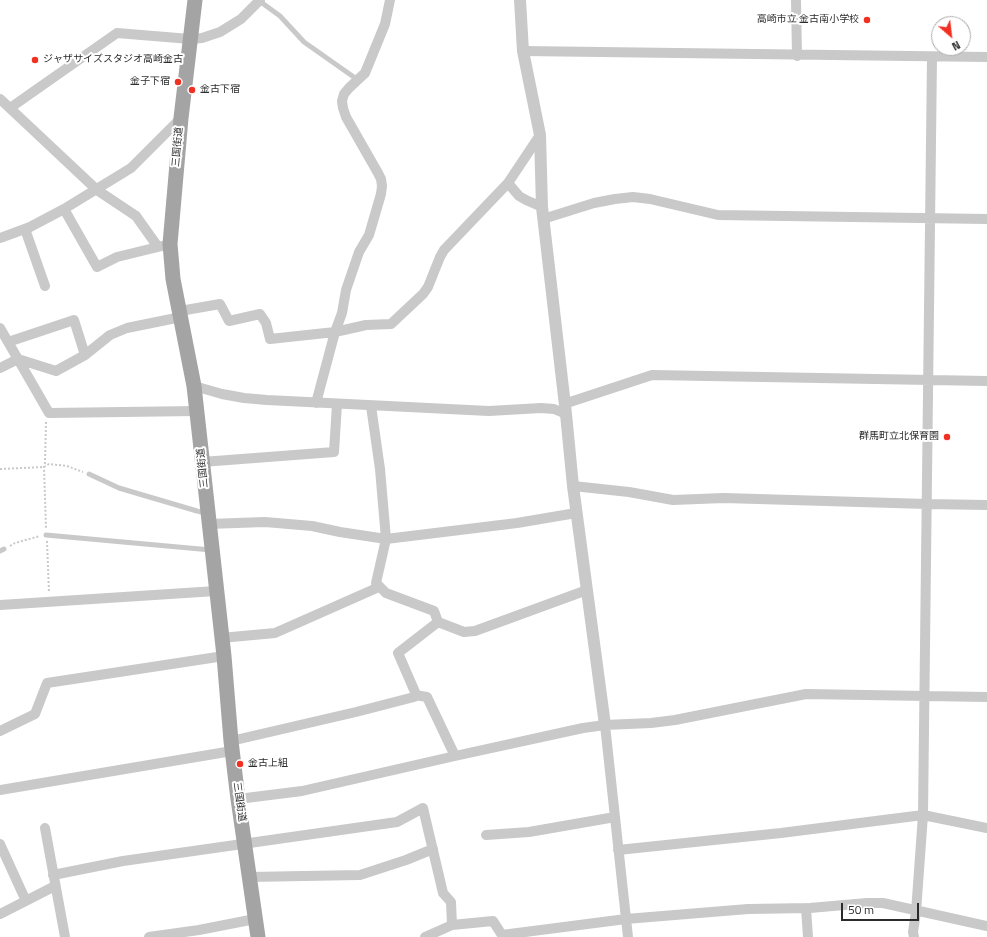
<!DOCTYPE html>
<meta charset="utf-8">
<style>
body{margin:0}
#map{position:relative;width:987px;height:937px;overflow:hidden;background:#fff;font-family:"Titillium Web",sans-serif}
canvas{display:block}
.north{position:absolute;left:931px;top:16px;width:40px;height:40px;box-sizing:border-box;background:#fff;border:1px solid #ababab;border-radius:50%;rotate:152deg;font-size:11px;font-weight:700;line-height:16px;text-align:center;color:#2c2c2c}
.north::after{content:'';display:block;margin:auto;width:14px;height:18px;background:#f03122;clip-path:polygon(50% 0,100% 100%,50% 72%,0 100%)}
.scale{position:absolute;left:841px;top:903px;width:78px;height:18px;box-sizing:border-box;border:2px solid #2c2c2c;border-top:0;padding-left:5px;font-size:12px;line-height:14px;white-space:nowrap;color:#2c2c2c;-webkit-text-stroke:3px #fff;paint-order:stroke}
</style>
<div id="map">
<canvas width="987" height="937"></canvas>
<div class="north">N</div>
<div class="scale">50 m</div>
</div>
<script>
const c = document.querySelector('canvas').getContext('2d');
c.lineJoin = 'round';
function shape(rows) {
  const path = new Path2D();
  for (const r of rows) {
    path.moveTo(r[0], r[1]);
    for (let i = 2; i < r.length; i += 2) path.lineTo(r[i], r[i + 1]);
  }
  return path;
}
function trace(path, color, width, dash) {
  c.strokeStyle = color;
  c.lineWidth = width;
  c.lineCap = dash ? 'butt' : 'round';
  c.setLineDash(dash || []);
  c.stroke(path);
}
function write(font, color, halo, rows, align = 'center') {
  c.font = font + ' "Titillium Web","Noto Sans JP",sans-serif';
  c.lineWidth = 4;
  c.setLineDash([]);
  c.textBaseline = 'middle';
  c.strokeStyle = halo;
  c.fillStyle = color;
  for (const [text, x, y, turn = 0] of rows) {
    c.save();
    c.translate(x, y);
    c.rotate((+turn || 0) * Math.PI / 180);
    c.textAlign = isNaN(turn) ? turn : align;
    if (halo) c.strokeText(text, 0, 0);
    c.fillText(text, 0, 0);
    c.restore();
  }
}
trace(shape([
 [46,422,45,463,44,467,46,529],
 [0,469,44,467,49,464,67,466,83,472],
 [47,541,49,593],
 [10,546,15,543,40,536]
]), '#c9c9c9', 2, [2, 2]);
trace(shape([
 [258,0,280,16,304,42,358,80],
 [89,474,119,488,197,511,206,513],
 [46,535,211,550],
 [0,551,4,549]
]), '#c9c9c9', 5);
trace(shape([
 [796,0,797,56],
 [523,51,987,57],
 [0,99,97,190,136,216,158,247],
 [10,108,117,33,190,39,202,38,220,32,241,19,260,0],
 [508,183,519,196,526,200,542,207],
 [64,209,97,267,117,257,162,246],
 [543,219,594,203,615,199,633,197,650,199,718,215,987,219],
 [25,229,45,286],
 [0,238,30,227,64,209,131,168,181,118],
 [180,311,220,304,229,321,260,314,266,323,270,339,335,332,366,325,391,324,423,294,428,287,440,257,444,250,508,183,540,135],
 [0,328,49,413,197,411],
 [8,342,74,320,85,355],
 [0,368,18,359,56,371,85,355,110,335,127,328,181,317],
 [194,386,222,394,244,398,267,400,489,411,541,408,554,409,566,414],
 [316,403,335,332,342,313,346,290,359,252,369,235,381,194,382,186,381,179,378,173,346,117,343,108,342,101,344,94,349,88,365,73,385,24,390,0],
 [564,404,652,375,987,381],
 [371,406,380,469,386,539,376,583,386,593,434,611,438,622,464,632,475,631,587,590],
 [202,462,334,452,337,404],
 [573,486,629,492,673,500,724,498,927,504,987,505],
 [208,524,265,522,312,526,340,532,386,539,517,523,576,513],
 [0,605,216,591],
 [221,638,275,633,379,587],
 [415,695,427,697,455,756],
 [605,725,628,937],
 [0,731,35,714,47,683,224,656],
 [231,741,356,712,414,697,415,692,398,653,438,622],
 [0,790,232,751],
 [238,799,302,791,455,756,583,728,605,725,651,723,675,720,806,694,987,697],
 [45,828,65,937],
 [486,835,529,832,615,817],
 [0,844,26,901],
 [618,850,781,833,923,815,987,828],
 [53,875,123,861,397,822,423,808,443,893,451,902,452,925],
 [249,877,360,875,406,860,433,849],
 [806,908,808,937],
 [0,914,55,886],
 [149,937,199,930,255,919],
 [425,937,452,925,493,921,502,935,626,919,748,909,810,908,867,903,883,903,987,926],
 [914,937,913,932,916,912,923,815,932,57]
]), '#c9c9c9', 10);
trace(shape([
 [520,0,523,51,540,135,542,207,566,414,573,486,605,725]
]), '#c9c9c9', 12);
trace(shape([
 [195,0,181,118,170,244,173,279,194,386,224,656,231,741,238,799,258,937]
]), '#a4a4a4', 15);
for (const [x, y, r, color] of [
 [867,20,4,"#f03122"],
 [35,60,4,"#f03122"],
 [178,82,4,"#f03122"],
 [192,90,4,"#f03122"],
 [947,437,4,"#f03122"],
 [240,764,4,"#f03122"]
]) {
  const dot = new Path2D();
  dot.arc(x, y, r, 0, 2 * Math.PI);
  c.fillStyle = color;
  c.fill(dot);
  trace(dot, '#fff', 1.5);
}
write('10px', '#2c2c2c', '#fff', [
 ["高崎市立 金古南小学校",859,20],
 ["ジャザサイズスタジオ高崎金古",43,60,"left"],
 ["金子下宿",170,82],
 ["金古下宿",200,90,"left"],
 ["群馬町立北保育園",939,437],
 ["金古上組",248,764,"left"]
], 'right');
write('10px', '#2c2c2c', '#fff', [
 ["三国街道",178,147,-85],
 ["三国街道",203,468,-96],
 ["三国街道",239,802,82]
]);
</script>
